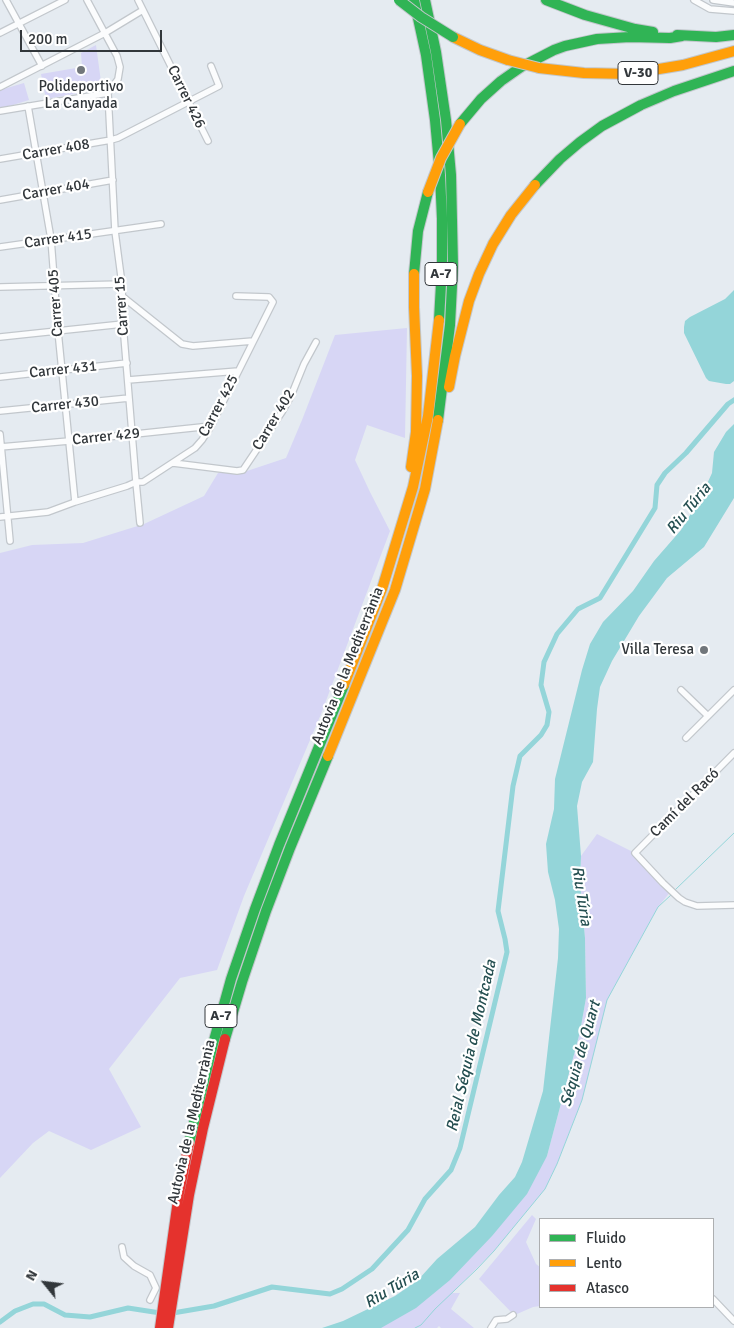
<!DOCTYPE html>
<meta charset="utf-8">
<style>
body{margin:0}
#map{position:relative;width:734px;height:1328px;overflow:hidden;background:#e5ebf1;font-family:Signika,sans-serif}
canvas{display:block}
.legend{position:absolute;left:539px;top:1218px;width:175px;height:90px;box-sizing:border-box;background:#fff;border:1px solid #adafb1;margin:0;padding:6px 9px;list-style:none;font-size:15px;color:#32373b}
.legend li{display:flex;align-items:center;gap:10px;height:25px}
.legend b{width:25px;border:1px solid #adafb1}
.north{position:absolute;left:20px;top:1258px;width:50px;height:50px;-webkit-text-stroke:4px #fff;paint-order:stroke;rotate:299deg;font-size:14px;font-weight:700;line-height:20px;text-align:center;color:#32373b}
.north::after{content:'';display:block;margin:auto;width:18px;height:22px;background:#32373b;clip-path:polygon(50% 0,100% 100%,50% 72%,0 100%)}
.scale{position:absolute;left:20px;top:30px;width:142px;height:22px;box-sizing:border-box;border:2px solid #32373b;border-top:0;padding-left:6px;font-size:15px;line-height:18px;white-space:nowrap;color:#32373b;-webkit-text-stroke:4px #fff;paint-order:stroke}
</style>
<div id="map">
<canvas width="734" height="1328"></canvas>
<ul class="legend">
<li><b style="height:6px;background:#30b455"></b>Fluido</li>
<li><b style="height:6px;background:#ff9f0a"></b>Lento</li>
<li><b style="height:6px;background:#e5322d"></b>Atasco</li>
</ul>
<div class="north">N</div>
<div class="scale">200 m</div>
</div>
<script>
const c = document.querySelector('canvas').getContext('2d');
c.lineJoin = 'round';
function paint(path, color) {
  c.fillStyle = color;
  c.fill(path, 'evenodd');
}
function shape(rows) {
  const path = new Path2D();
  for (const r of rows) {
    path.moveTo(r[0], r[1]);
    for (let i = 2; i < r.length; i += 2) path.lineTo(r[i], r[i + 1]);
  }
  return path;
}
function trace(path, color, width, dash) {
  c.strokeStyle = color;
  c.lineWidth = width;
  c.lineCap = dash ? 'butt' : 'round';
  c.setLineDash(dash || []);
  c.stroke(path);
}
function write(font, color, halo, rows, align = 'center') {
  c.font = font + ' Signika,sans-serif';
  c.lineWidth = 4.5;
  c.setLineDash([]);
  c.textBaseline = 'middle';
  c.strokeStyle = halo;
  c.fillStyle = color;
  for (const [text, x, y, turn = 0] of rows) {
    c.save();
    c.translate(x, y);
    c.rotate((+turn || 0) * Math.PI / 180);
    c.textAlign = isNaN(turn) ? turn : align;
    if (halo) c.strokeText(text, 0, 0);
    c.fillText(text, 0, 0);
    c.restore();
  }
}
paint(shape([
 [96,45,102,89,46,99,41,74,82,67,81,53],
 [24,83,29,100,0,109,0,90],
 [407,328,405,438,367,425,355,460,370,492,390,531,321,714,244,896,217,970,180,978,109,1069,141,1127,91,1150,49,1131,33,1143,0,1178,0,553,32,545,83,543,144,524,204,496,218,473,244,472,286,458,302,420,335,335],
 [597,834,635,853,671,891,658,907,607,1000,582,1100,557,1164,545,1189,494,1251,452,1293,460,1293,451,1309,474,1328,441,1328,439,1326,437,1328,378,1328,547,1156,580,1032,586,998,585,938,580,883,581,856],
 [532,1215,536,1219,526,1242,536,1264,540,1267,540,1306,533,1307,517,1314,513,1314,479,1279]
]), '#d7d6f5');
paint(shape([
 [734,290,734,381,730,384,726,384,709,381,706,378,684,333,684,327,685,321,690,317,725,299],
 [734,424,734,498,704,547,667,578,639,616,612,661,600,687,597,709,593,762,582,782,577,806,581,856,580,883,585,938,586,998,580,1032,547,1156,527,1194,492,1236,450,1280,416,1308,381,1328,322,1328,343,1321,395,1296,418,1280,437,1259,475,1227,499,1195,515,1177,522,1162,543,1091,558,958,559,929,555,900,548,872,546,844,554,809,555,779,582,670,590,644,603,622,633,591,654,561,681,530,701,497,712,473,714,452,726,432]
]), '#94d5d9');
trace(shape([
 [675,890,734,833],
 [415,1328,421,1325,435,1309,477,1269,494,1251,545,1189,557,1164,582,1100,607,1000,658,907,671,895]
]), '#94d5d9', 1);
trace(shape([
 [0,1322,15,1311,33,1304,44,1304,65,1315,90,1317,128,1308,167,1314,214,1306,272,1287,330,1294,342,1289,372,1269,408,1230,425,1199,451,1170,460,1148,507,952,505,939,498,911,513,786,520,756,541,735,547,725,549,712,541,685,544,662,557,634,578,609,600,598,655,508,657,485,665,473,686,453,728,404,734,400]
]), '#94d5d9', 5);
const street = shape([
 [6,0,42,66],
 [138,0,208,141],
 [694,0,710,9,734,11],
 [713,0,734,3],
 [0,33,65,0],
 [0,87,105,33,143,10],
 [28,106,51,239,58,331,75,502],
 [0,111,108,93],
 [0,159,111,140,118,138,219,86,211,66],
 [0,200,113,180],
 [0,247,161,224],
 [0,287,122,284],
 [123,297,182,344,193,346,253,341],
 [0,337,123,324],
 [0,377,127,363],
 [128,380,238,371],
 [0,411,129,398],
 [0,434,10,541],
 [0,447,69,441,211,426],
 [173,463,237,471,243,470,282,412,291,396,304,364,316,342],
 [0,517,48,512,75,502,127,486,136,482,123,324,122,284,115,231,108,93,118,79,120,67,117,56,87,0],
 [140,523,136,482,143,482,195,448,202,440,211,426,273,302,269,297,236,296],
 [681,690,708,716],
 [686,738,734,690],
 [734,753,635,853,663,883,679,898,685,902,697,906,734,905],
 [122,1247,124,1257,134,1266,150,1275,156,1288,150,1300],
 [713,1299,734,1321],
 [491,1328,496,1320,507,1319,513,1315]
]);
const fast = shape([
 [414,0,426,55,435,120,440,175,442,219,442,266,439,320],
 [425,0,436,52,446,120,451,175,453,266,450,325,438,420],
 [546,0,585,15,635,29,653,32],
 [677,35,716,37,734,35],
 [460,124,481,99,501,81,521,67,554,50,565,46,597,39,630,37,670,38,682,36],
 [535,185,560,159,580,142,602,126,641,105,674,91,734,71],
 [414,274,418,231,428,192],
 [225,1039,242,982,266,911,290,848,328,756],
 [189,1143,213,1044,231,979,255,909,279,845,344,685]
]);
const slow = shape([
 [453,37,480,50,508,60],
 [539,68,584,73,629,74,683,65,734,51],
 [449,387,455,356,469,301,479,274,493,244,511,215,535,185],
 [411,467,416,432,417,376,414,307,414,274],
 [344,685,382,589,413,487,428,416,439,320],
 [328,756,395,590,425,489,438,420]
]);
const jam = shape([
 [160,1328,179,1193,189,1143],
 [168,1328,189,1195,203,1128,225,1039]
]);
trace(street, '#c2c7cc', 8);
trace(fast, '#c2c7cc', 12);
trace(slow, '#c2c7cc', 12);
trace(jam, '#c2c7cc', 12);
trace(street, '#fbfcfd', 5.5);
trace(fast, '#30b455', 10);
trace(slow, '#ff9f0a', 10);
trace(jam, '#e5322d', 10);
const fastBridge = shape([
 [399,0,421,17,453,37]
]);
const slowBridge = shape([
 [508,60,539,68],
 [428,192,441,158,460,124]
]);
trace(fastBridge, '#c2c7cc', 12, []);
trace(slowBridge, '#c2c7cc', 12, []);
trace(fastBridge, '#30b455', 10);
trace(slowBridge, '#ff9f0a', 10);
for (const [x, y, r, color] of [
 [81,70,5,"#71767b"],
 [704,650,5,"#71767b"]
]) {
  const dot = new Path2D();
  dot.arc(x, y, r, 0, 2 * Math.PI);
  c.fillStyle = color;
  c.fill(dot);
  trace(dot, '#fff', 2);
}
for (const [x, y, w] of [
 [638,73,40],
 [441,274,32],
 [221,1016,32]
]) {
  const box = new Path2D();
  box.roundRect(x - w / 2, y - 11.5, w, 23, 4);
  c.fillStyle = '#fff';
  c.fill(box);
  trace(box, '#32373b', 1);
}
write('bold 14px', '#32373b', null, [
 ["V-30",638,73],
 ["A-7",441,274],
 ["A-7",221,1016]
]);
write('15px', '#32373b', '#fff', [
 ["Polideportivo",81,87],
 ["La Canyada",81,104],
 ["Villa Teresa",694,650,"right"]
]);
write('15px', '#32373b', '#fff', [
 ["Carrer 426",186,97,64],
 ["Carrer 408",56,150,-10],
 ["Carrer 404",56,190,-10],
 ["Carrer 415",58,239,-8],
 ["Carrer 405",56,303,-94],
 ["Carrer 15",122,306,-94],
 ["Carrer 431",63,370,-6],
 ["Carrer 430",65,405,-6],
 ["Carrer 425",219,406,-62],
 ["Carrer 402",274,420,-59],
 ["Carrer 429",106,437,-6],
 ["Autovia de la Mediterrània",348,666,-68],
 ["Camí del Racó",685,803,-45],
 ["Autovia de la Mediterrània",192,1122,-77]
]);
write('italic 16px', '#254f51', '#fff', [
 ["Riu Túria",689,509,-51],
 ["Riu Túria",581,896,81],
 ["Reial Séquia de Montcada",472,1046,-77],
 ["Séquia de Quart",581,1054,-74],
 ["Riu Túria",392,1289,-31]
]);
</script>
